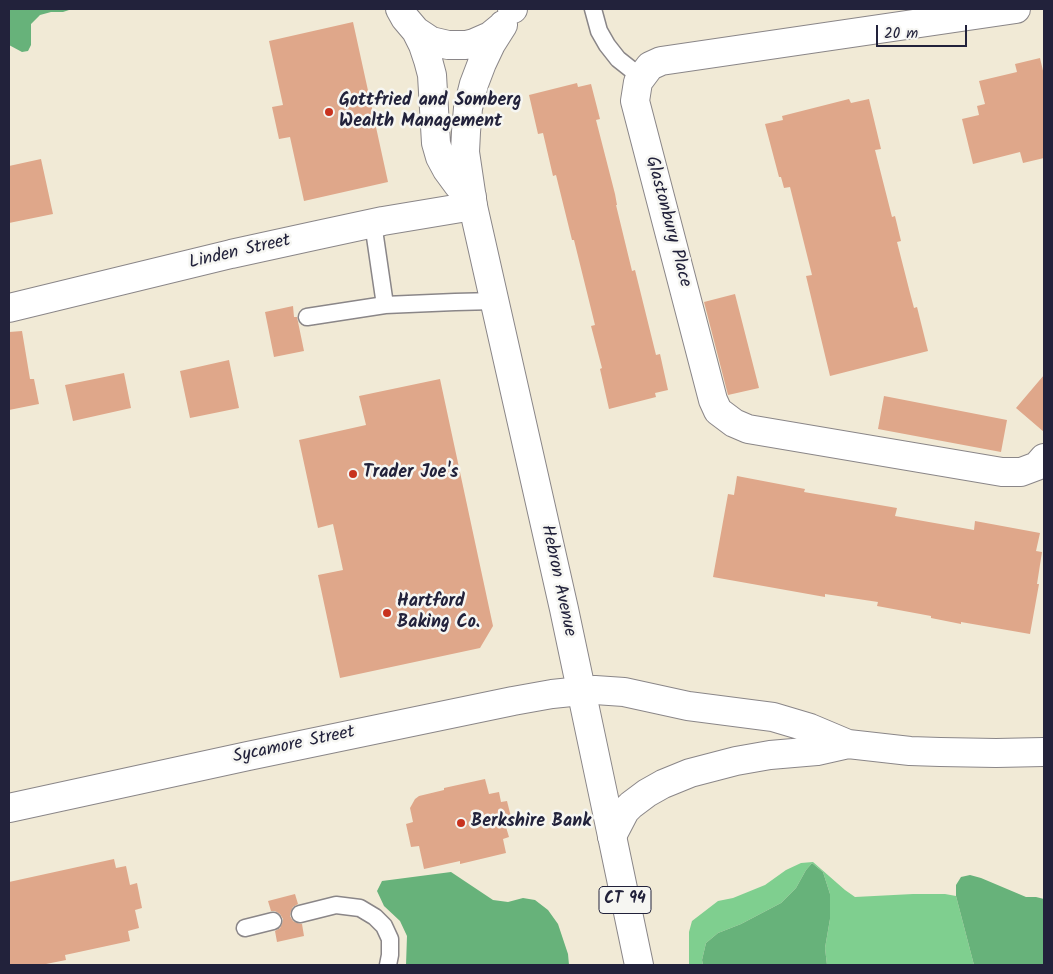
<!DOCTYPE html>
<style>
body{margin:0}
#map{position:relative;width:1053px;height:974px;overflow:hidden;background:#f1ead6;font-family:Kalam,sans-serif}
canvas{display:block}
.frame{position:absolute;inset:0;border:10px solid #22223b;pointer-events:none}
.scale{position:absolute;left:876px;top:25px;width:91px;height:22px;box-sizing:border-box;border:2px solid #22223b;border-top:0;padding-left:6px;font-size:15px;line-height:18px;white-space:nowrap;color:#22223b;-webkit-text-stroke:4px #f6f6f2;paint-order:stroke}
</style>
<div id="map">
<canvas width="1053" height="974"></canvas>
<div class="frame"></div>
<div class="scale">20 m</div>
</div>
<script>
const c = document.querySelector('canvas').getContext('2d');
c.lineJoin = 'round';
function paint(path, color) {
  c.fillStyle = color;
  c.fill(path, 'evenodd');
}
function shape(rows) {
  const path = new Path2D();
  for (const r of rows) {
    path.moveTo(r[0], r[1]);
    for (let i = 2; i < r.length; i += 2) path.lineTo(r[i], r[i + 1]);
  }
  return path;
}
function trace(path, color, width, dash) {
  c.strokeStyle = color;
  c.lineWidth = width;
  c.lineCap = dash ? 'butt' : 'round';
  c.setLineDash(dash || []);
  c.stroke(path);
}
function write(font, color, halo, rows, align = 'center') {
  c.font = font + ' Kalam,sans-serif';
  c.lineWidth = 5;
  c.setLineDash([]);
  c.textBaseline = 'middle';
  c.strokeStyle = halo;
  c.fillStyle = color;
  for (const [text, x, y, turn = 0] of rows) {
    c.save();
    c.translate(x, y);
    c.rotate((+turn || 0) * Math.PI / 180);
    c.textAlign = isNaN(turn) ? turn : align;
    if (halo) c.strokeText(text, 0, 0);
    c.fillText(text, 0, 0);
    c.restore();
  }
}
paint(shape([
 [813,862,845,890,855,897,913,894,945,894,956,896,974,965,827,965,825,948,830,919,830,894,823,872,812,863,806,870,796,888,781,903,741,924,718,933,706,943,702,960,703,965,689,965,689,932,692,921,718,901,733,898,765,885,786,870,801,863]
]), '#7fcf8f');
paint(shape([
 [9,9,72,9,63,12,51,12,40,15,31,24,31,45,28,51,22,52,9,45],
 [812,863,823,872,830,894,830,919,825,948,827,965,703,965,702,960,706,943,718,933,741,924,781,903,796,888,806,870],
 [451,872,493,900,508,902,523,898,535,900,548,910,558,924,568,954,569,965,406,965,407,936,400,921,384,906,377,891,382,881],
 [970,875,981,878,1026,897,1036,897,1044,899,1044,965,974,965,956,896,956,885,961,877]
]), '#67b27a');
paint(shape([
 [353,22,388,182,304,201,290,137,279,139,272,107,283,105,269,41],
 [1040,58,1044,75,1044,158,1023,163,1020,152,973,164,962,119,979,115,977,106,985,104,979,81,1017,72,1015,64],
 [577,83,578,87,591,84,600,119,596,120,615,194,617,205,616,205,632,271,635,270,656,355,660,354,668,390,655,393,656,397,609,409,600,369,602,368,591,326,595,325,574,240,572,240,556,175,553,176,543,133,538,134,529,95],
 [849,99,851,103,869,99,881,149,875,150,892,217,895,216,901,241,897,242,910,293,914,308,917,307,928,351,830,376,806,276,812,275,790,187,784,188,781,177,779,177,765,124,783,120,782,116],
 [41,159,53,214,9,223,9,166],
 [735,294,759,388,728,395,704,302],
 [293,306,294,317,297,317,304,351,274,357,265,312],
 [22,331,30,379,34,379,39,404,9,410,9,332],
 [229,360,239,408,190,418,180,371],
 [124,373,131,408,73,421,65,385],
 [1044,375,1044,432,1016,408],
 [440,379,493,626,480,648,340,678,318,575,343,570,333,524,318,528,299,440,366,425,359,396],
 [884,396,1007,420,1001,452,878,429],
 [737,476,805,489,804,492,897,508,895,516,974,530,975,521,1040,533,1036,551,1042,552,1037,584,1039,584,1030,634,961,622,961,624,931,618,931,616,877,606,878,602,825,594,825,597,713,577,728,494,734,495],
 [485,779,489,794,499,792,501,802,507,801,513,825,506,827,509,837,503,839,506,853,460,864,460,861,424,869,419,846,411,847,406,824,413,822,410,808,415,799,419,796,444,790,444,788],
 [114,859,116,868,126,866,130,885,137,883,142,908,135,910,139,928,128,931,130,941,65,955,66,960,41,965,9,965,9,882],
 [295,894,298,904,293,907,291,911,290,916,293,921,297,923,302,924,304,936,277,942,275,931,280,928,282,924,283,919,280,914,275,911,271,911,268,901]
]), '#dfa78a');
const service = shape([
 [593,9,599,31,607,45,618,59,642,78],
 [373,223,385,305],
 [307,317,385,305,455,302,495,301],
 [300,914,336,905,360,908,375,917,384,926,390,939,390,955,388,965],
 [245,928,273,921]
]);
const minor = shape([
 [512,9,513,9],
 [1016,9,661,61,650,66,638,82,635,101,713,400,718,411,734,423,748,429,1002,472,1021,472,1037,466,1044,458],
 [9,308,231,254,318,235,383,221,473,206]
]);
const tertiary = shape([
 [9,808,248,756,513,701,552,694,581,691]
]);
const secondary = shape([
 [400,9,405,18,416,31,431,41,448,45,466,45,474,43,490,36,501,27],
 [503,25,491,44,482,63,474,84,468,108,466,132,465,152,473,206,564,609,612,836],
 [416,31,423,45,428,60,432,75,436,143,440,157,447,170,458,185,472,197]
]);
const primary = shape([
 [612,836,639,965]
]);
const motorway = shape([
 [581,691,595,690,624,692,688,706,773,717,810,728,848,744],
 [612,836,625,811,631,805,647,793,663,784,690,773,736,761,770,755,817,751,848,744,910,751,940,752,996,753,1044,752]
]);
trace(service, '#8a8688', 19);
trace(minor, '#8a8688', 30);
trace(tertiary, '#8a8688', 30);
trace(secondary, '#8a8688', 30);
trace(primary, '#8a8688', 30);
trace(motorway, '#8a8688', 30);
trace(service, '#fff', 16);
trace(minor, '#fff', 28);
trace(tertiary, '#fff', 28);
trace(secondary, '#fff', 28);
trace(primary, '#fff', 28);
trace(motorway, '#fff', 28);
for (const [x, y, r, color] of [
 [329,112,5,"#c8321e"],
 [353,474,5,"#c8321e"],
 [387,613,5,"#c8321e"],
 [461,823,5,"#c8321e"]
]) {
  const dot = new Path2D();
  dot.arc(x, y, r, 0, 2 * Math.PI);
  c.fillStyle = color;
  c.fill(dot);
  trace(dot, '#f6f6f2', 2);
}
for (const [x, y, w] of [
 [625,900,52]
]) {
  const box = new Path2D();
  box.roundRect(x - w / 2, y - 13.5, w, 27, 4);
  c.fillStyle = '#f6f6f2';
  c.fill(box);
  trace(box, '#22223b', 1);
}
write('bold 16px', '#22223b', null, [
 ["CT 94",625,900]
]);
write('bold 18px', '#22223b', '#f6f6f2', [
 ["Gottfried and Somberg",339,102],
 ["Wealth Management",339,123],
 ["Trader Joe's",363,474],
 ["Hartford",397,603],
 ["Baking Co.",397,624],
 ["Berkshire Bank",471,823]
], 'left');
write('18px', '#22223b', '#f6f6f2', [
 ["Glastonbury Place",667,222,75],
 ["Linden Street",240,253,-13],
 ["Hebron Avenue",557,581,78],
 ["Sycamore Street",294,746,-12]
]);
</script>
